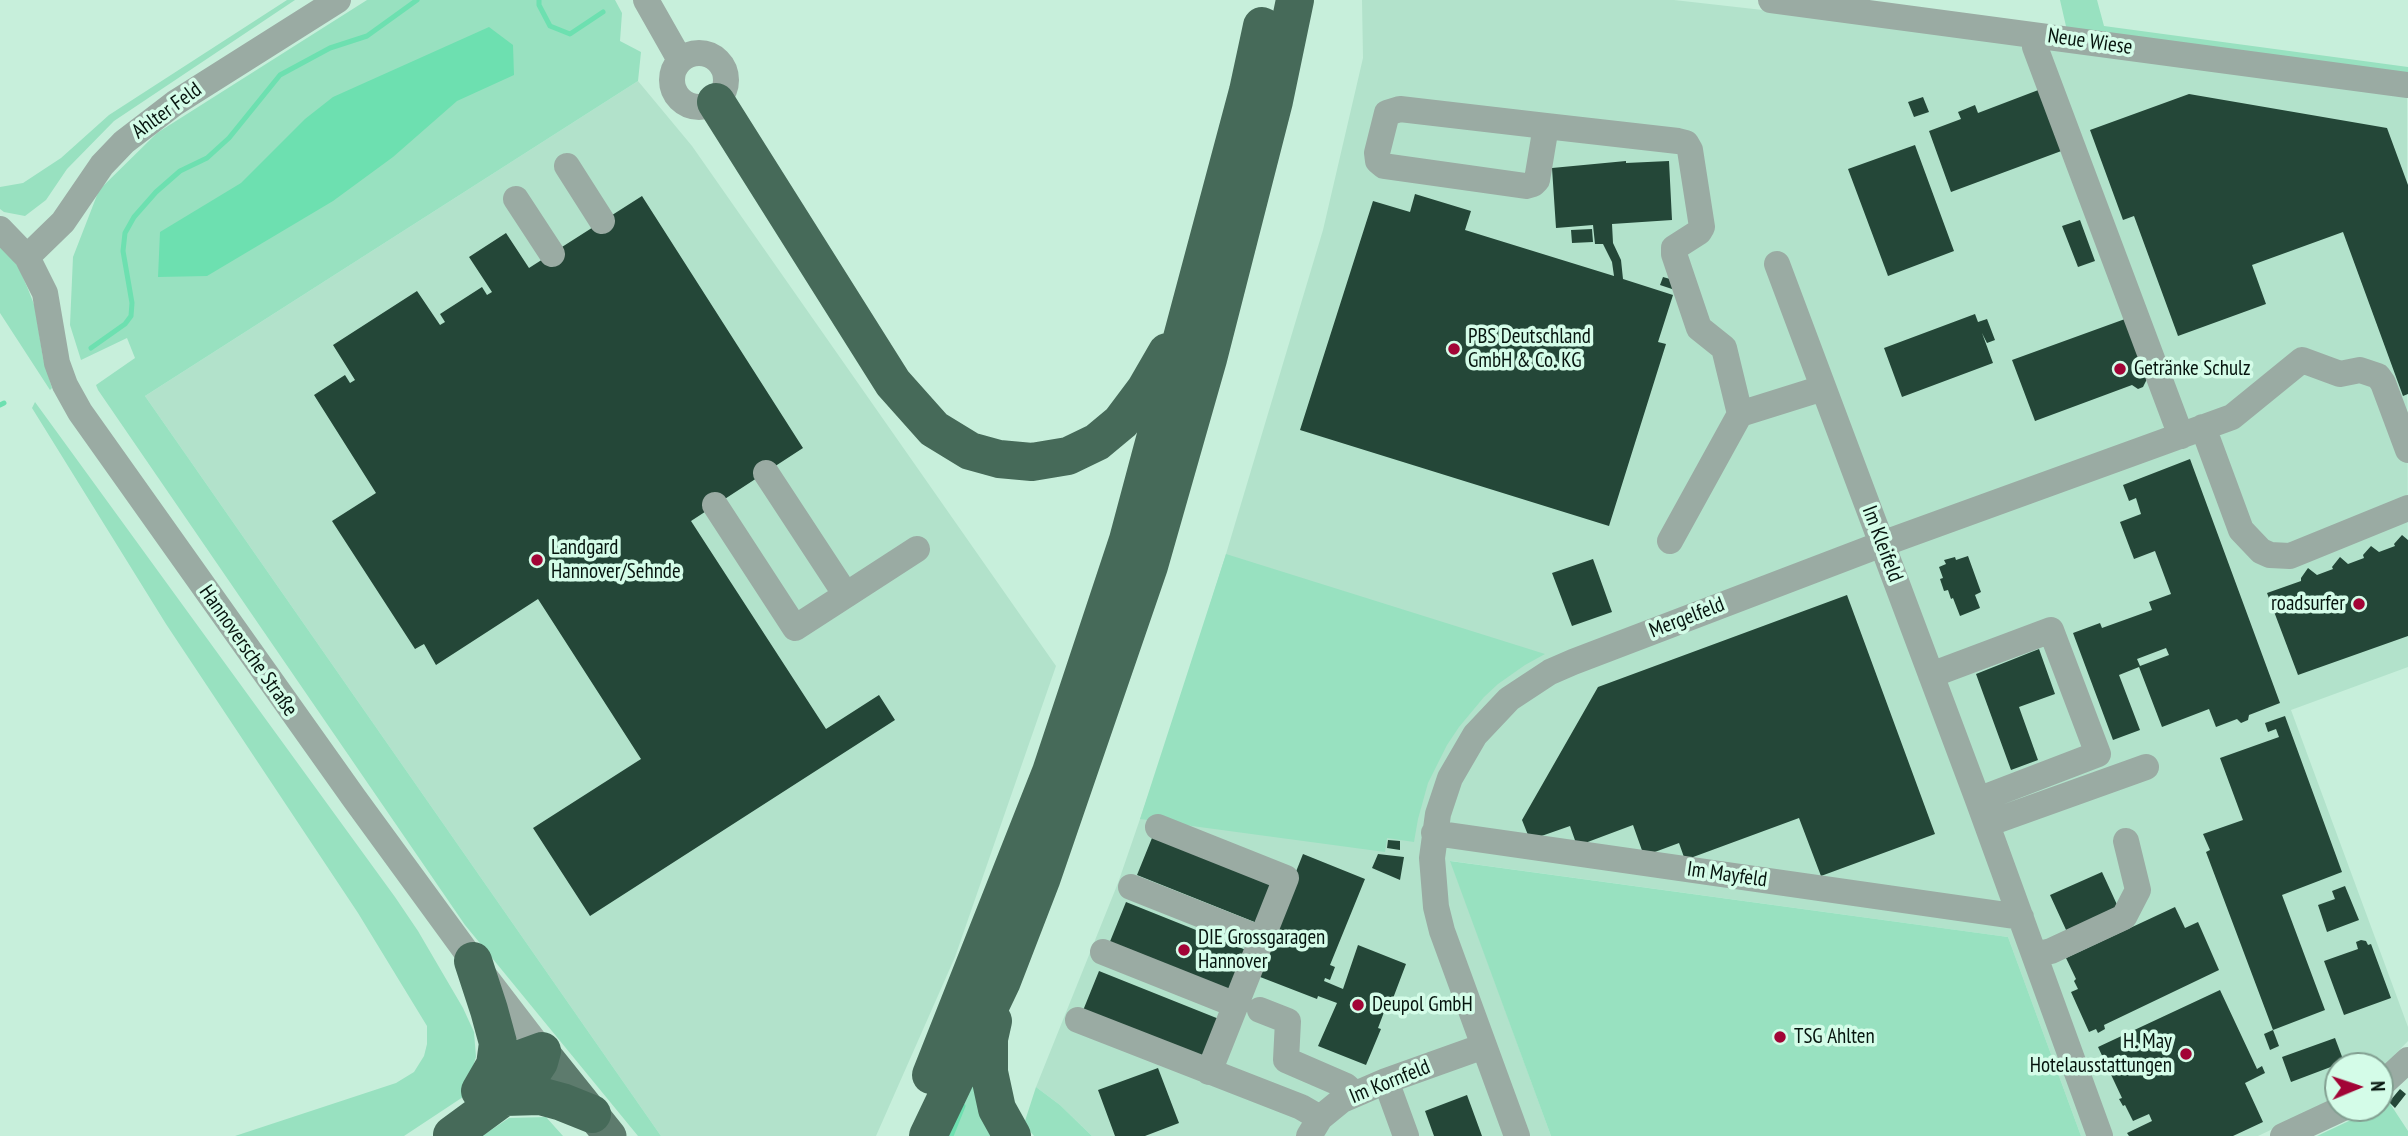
<!DOCTYPE html>
<meta charset="utf-8">
<style>
body{margin:0}
#map{position:relative;width:2408px;height:1136px;overflow:hidden;background:#c7efdb;font-family:"PT Sans Narrow",sans-serif}
canvas{display:block}
.north{position:absolute;left:2324px;top:1052px;width:70px;height:70px;box-sizing:border-box;background:#d4fce8;border:2px solid #829f91;border-radius:50%;rotate:88deg;font-size:19px;font-weight:700;line-height:28px;text-align:center;color:#06140e}
.north::after{content:'';display:block;margin:auto;width:24px;height:32px;background:#a20436;clip-path:polygon(50% 0,100% 100%,50% 72%,0 100%)}
</style>
<div id="map">
<canvas width="2408" height="1136"></canvas>
<div class="north">N</div>
</div>
<script>
const c = document.querySelector('canvas').getContext('2d');
c.lineJoin = 'round';
function paint(path, color) {
  c.fillStyle = color;
  c.fill(path, 'evenodd');
}
function shape(rows) {
  const path = new Path2D();
  for (const r of rows) {
    if (r.length === 3) {
      path.moveTo(r[0] + r[2], r[1]);
      path.arc(r[0], r[1], r[2], 0, 2 * Math.PI);
      continue;
    }
    path.moveTo(r[0], r[1]);
    for (let i = 2; i < r.length; i += 2) path.lineTo(r[i], r[i + 1]);
  }
  return path;
}
function trace(path, color, width, dash) {
  c.strokeStyle = color;
  c.lineWidth = width;
  c.lineCap = dash ? 'butt' : 'round';
  c.setLineDash(dash || []);
  c.stroke(path);
}
function write(font, color, halo, rows, align = 'center') {
  c.font = font + ' "PT Sans Narrow",sans-serif';
  c.lineWidth = 7;
  c.setLineDash([]);
  c.textBaseline = 'middle';
  c.strokeStyle = halo;
  c.fillStyle = color;
  for (const [text, x, y, turn = 0] of rows) {
    c.save();
    c.translate(x, y);
    c.rotate((+turn || 0) * Math.PI / 180);
    c.textAlign = isNaN(turn) ? turn : align;
    if (halo) c.strokeText(text, 0, 0);
    c.fillText(text, 0, 0);
    c.restore();
  }
}
paint(shape([
 [1362,0,1674,0,1878,23,2407,95,2408,667,2291,710,2408,1027,2408,1041,2380,1070,2380,1066,2338,1066,2338,1098,2258,1136,2081,1136,2008,937,1451,861,1551,1136,1092,1136,1060,1105,1036,1087,1118,883,1171,729,1226,554,1323,230,1363,58],
 [638,81,692,146,1056,666,955,957,876,1136,661,1136,145,396]
]), '#b2e2cb');
paint(shape([
 [287,0,295,0,114,121,67,169,46,200,25,216,4,212,0,209,0,187,23,183,61,158,109,115],
 [367,0,615,0,622,13,620,41,641,52,638,81,145,396,661,1136,638,1136,465,925,98,390,96,385,135,358,127,338,81,360,70,325,73,257,99,190,157,133],
 [2060,0,2097,0,2104,26,2408,67,2408,80,2068,35],
 [0,245,18,266,28,289,35,307,43,358,52,388,50,390,0,313],
 [35,402,395,897,418,931,463,1008,474,1032,476,1057,463,1097,404,1136,235,1136,396,1083,414,1072,424,1056,427,1044,427,1026,358,913,166,624,32,408],
 [1226,554,1545,654,1525,665,1498,684,1484,697,1459,727,1447,745,1428,783,1418,819,1414,842,1387,838,1385,852,1140,819],
 [1450,861,2008,937,2081,1136,1551,1136],
 [976,1047,1002,1136,936,1136],
 [1036,1087,1060,1105,1092,1136,1034,1136,1024,1124],
 [2389,1102,2408,1131,2408,1136,2317,1136],
 [546,1117,563,1136,482,1136,509,1118]
]), '#98e1c0');
paint(shape([
 [489,27,513,45,514,75,457,101,393,157,333,201,207,276,158,277,160,232,241,183,305,119,333,97]
]), '#6de0b0');
trace(shape([
 [539,0,539,5,550,26,570,34,603,12],
 [91,348,125,324,131,316,132,303,123,251,125,233,134,217,156,192,180,171,207,158,229,138,280,75,330,48,367,36,417,0],
 [0,405,4,403],
 [951,1136,963,1106]
]), '#6de0b0', 5);
paint(shape([
 [2041,89,2064,150,1951,192,1929,131,1961,119,1958,112,1975,105,1978,113],
 [2189,94,2387,128,2408,185,2408,394,2403,396,2343,232,2252,265,2266,304,2178,336,2134,216,2123,220,2090,130],
 [1923,97,1929,112,1914,117,1908,102],
 [1915,145,1954,251,1888,276,1848,169],
 [1626,161,1626,163,1669,161,1672,220,1612,224,1613,243,1621,260,1623,279,1673,295,1658,342,1666,344,1609,526,1300,430,1373,201,1410,212,1415,194,1471,211,1465,230,1614,276,1612,262,1603,244,1595,244,1593,225,1556,228,1552,168],
 [642,196,803,448,691,521,826,729,879,695,895,720,590,916,533,828,641,759,538,599,436,665,424,644,415,649,332,521,376,493,314,395,345,375,350,383,355,380,333,345,417,291,440,325,445,322,440,314,482,287,487,295,492,292,469,257,506,233,529,268],
 [2080,220,2095,261,2078,267,2062,226],
 [1592,229,1593,242,1572,243,1571,230],
 [1663,277,1677,281,1675,290,1660,285],
 [1975,314,1978,322,1987,319,1995,340,1987,343,1982,333,1993,363,1902,397,1884,348],
 [2125,319,2147,379,2143,387,2138,389,2132,385,2035,421,2012,360],
 [2190,459,2280,703,2249,715,2248,720,2241,723,2237,719,2216,727,2209,709,2162,727,2139,667,2119,675,2140,730,2113,740,2073,633,2100,623,2102,628,2152,610,2149,602,2171,594,2155,551,2134,559,2120,522,2141,514,2136,498,2129,501,2123,485],
 [2166,648,2169,655,2140,666,2137,659],
 [2402,535,2408,540,2408,636,2298,675,2267,593,2301,581,2301,578,2308,568,2317,575,2333,569,2332,567,2340,557,2348,564,2364,558,2363,555,2371,546,2379,552,2395,546,2394,544],
 [1968,556,1981,592,1975,595,1980,608,1960,616,1953,598,1951,599,1948,590,1944,591,1940,579,1943,578,1939,567,1946,564,1944,560,1955,557,1956,560],
 [1593,559,1612,612,1572,626,1552,573],
 [1847,595,1935,834,1821,876,1799,818,1685,860,1679,843,1644,856,1633,825,1577,846,1570,826,1530,840,1522,820,1598,687],
 [2039,649,2055,694,2019,707,2038,760,2011,770,1976,674],
 [2285,716,2342,872,2282,895,2325,1010,2273,1030,2206,852,2210,850,2203,834,2243,820,2220,758,2279,737,2276,729,2268,732,2265,723],
 [1154,833,1274,881,1257,923,1137,875],
 [1388,840,1400,841,1400,850,1387,848],
 [1303,854,1365,879,1330,965,1335,967,1330,980,1325,978,1324,981,1343,989,1358,945,1406,964,1392,1001,1389,999,1378,1028,1381,1029,1366,1065,1318,1046,1337,1003,1318,996,1317,999,1255,975],
 [1378,854,1404,857,1400,880,1372,868],
 [2102,872,2119,909,2067,932,2050,895],
 [2345,886,2359,920,2327,932,2318,905,2335,899,2332,891],
 [1126,902,1246,950,1230,992,1109,944],
 [2175,907,2185,928,2198,922,2219,970,2104,1025,2105,1029,2098,1033,2096,1029,2089,1032,2071,992,2078,989,2074,981,2076,979,2066,958],
 [2361,940,2366,941,2368,945,2371,944,2391,998,2344,1015,2324,961,2358,949,2356,942],
 [1099,971,1219,1019,1202,1062,1082,1013],
 [2220,990,2257,1069,2262,1066,2265,1073,2245,1083,2263,1122,2233,1136,2129,1136,2127,1133,2152,1121,2149,1114,2133,1121,2125,1105,2123,1106,2119,1099,2122,1098,2098,1047],
 [2273,1030,2279,1046,2270,1050,2264,1034],
 [2335,1038,2344,1062,2291,1082,2282,1057],
 [1158,1068,1179,1123,1145,1136,1115,1136,1098,1090],
 [2400,1089,2406,1094,2395,1108,2389,1102],
 [1467,1095,1482,1136,1434,1136,1425,1111]
]), '#244738');
trace(shape([
 [646,0,680,60],
 [1771,0,2408,85],
 [2035,47,2181,436],
 [699,80,27],
 [1546,126,1537,180,1533,184,1526,186,1384,166,1378,161,1377,153,1387,113,1400,109,1546,126,1678,141,1686,143,1690,150,1702,227,1699,232,1674,248,1674,254,1699,328,1724,348,1740,414],
 [567,166,602,221],
 [516,199,552,254],
 [0,229,27,257,45,293,57,363,65,385,80,412,354,798,473,961,542,1051],
 [27,257,63,222,102,165,124,142,175,103,338,0],
 [1777,264,1978,800,2100,1136],
 [2203,427,2241,530,2261,551,2270,555,2290,556,2408,508],
 [766,473,846,595,917,549],
 [715,505,795,628,846,595],
 [1670,541,1740,414,1823,388],
 [1931,675,2051,630,2098,754,1978,800],
 [1987,824,2146,767],
 [1158,827,1286,878,1209,1072],
 [1434,833,2021,917],
 [1131,887,1262,939],
 [1103,952,1236,1005],
 [2035,955,2051,951,2124,917,2138,890,2126,841],
 [1260,1010,1288,1021,1286,1060,1346,1086,1355,1094],
 [1078,1020,1301,1107,1320,1118],
 [1386,1081,1406,1136],
 [2380,1086,2408,1060],
 [1309,1136,1320,1118,1342,1100,1386,1081,1484,1046],
 [1517,1136,1442,931,1436,907,1432,858,1438,814,1450,778,1475,735,1509,699,1550,672,1573,662,1882,544,2232,417,2302,360,2340,374,2360,370,2378,376,2383,383,2408,450],
 [2283,1136,2343,1108]
]), '#9aaba3', 26);
trace(shape([
 [542,1051,610,1136]
]), '#5d7b6d', 33);
trace(shape([
 [716,102,893,383,934,429,970,451,999,459,1032,462,1068,456,1097,442,1121,422,1145,390,1167,352],
 [473,961,489,1010,498,1043,495,1065,480,1091],
 [993,1021,989,1039,989,1072,997,1109,1012,1136],
 [931,1075,1051,772,1128,540,1248,91,1262,26],
 [505,1097,540,1096,562,1102,592,1114],
 [452,1135,527,1080,539,1062,542,1051,520,1059,484,1085],
 [928,1136,1002,981,1041,880,1149,566,1208,359,1274,101,1295,0]
]), '#466a59', 38);
for (const [x, y, r, color] of [
 [1454,349,7,"#a20436"],
 [2120,369,7,"#a20436"],
 [537,560,7,"#a20436"],
 [2359,604,7,"#a20436"],
 [1184,950,7,"#a20436"],
 [1358,1005,7,"#a20436"],
 [1780,1037,7,"#a20436"],
 [2186,1054,7,"#a20436"]
]) {
  const dot = new Path2D();
  dot.arc(x, y, r, 0, 2 * Math.PI);
  c.fillStyle = color;
  c.fill(dot);
  trace(dot, '#d4fce8', 2.5);
}
write('21px', '#06140e', '#d4fce8', [
 ["Neue Wiese",2090,42,8],
 ["Ahlter Feld",167,111,-36],
 ["Im Kleifeld",1882,544,69],
 ["Mergelfeld",1687,618,-21],
 ["Hannoversche Straße",248,651,55],
 ["Im Mayfeld",1727,875,8],
 ["Im Kornfeld",1390,1082,-22]
]);
write('21px', '#06140e', '#d4fce8', [
 ["PBS Deutschland",1468,337],
 ["GmbH & Co. KG",1468,361],
 ["Getränke Schulz",2134,369],
 ["Landgard",551,548],
 ["Hannover/Sehnde",551,572],
 ["roadsurfer",2345,604,"right"],
 ["DIE Grossgaragen",1198,938],
 ["Hannover",1198,962],
 ["Deupol GmbH",1372,1005],
 ["TSG Ahlten",1794,1037],
 ["H. May",2172,1042,"right"],
 ["Hotelausstattungen",2172,1066,"right"]
], 'left');
</script>
